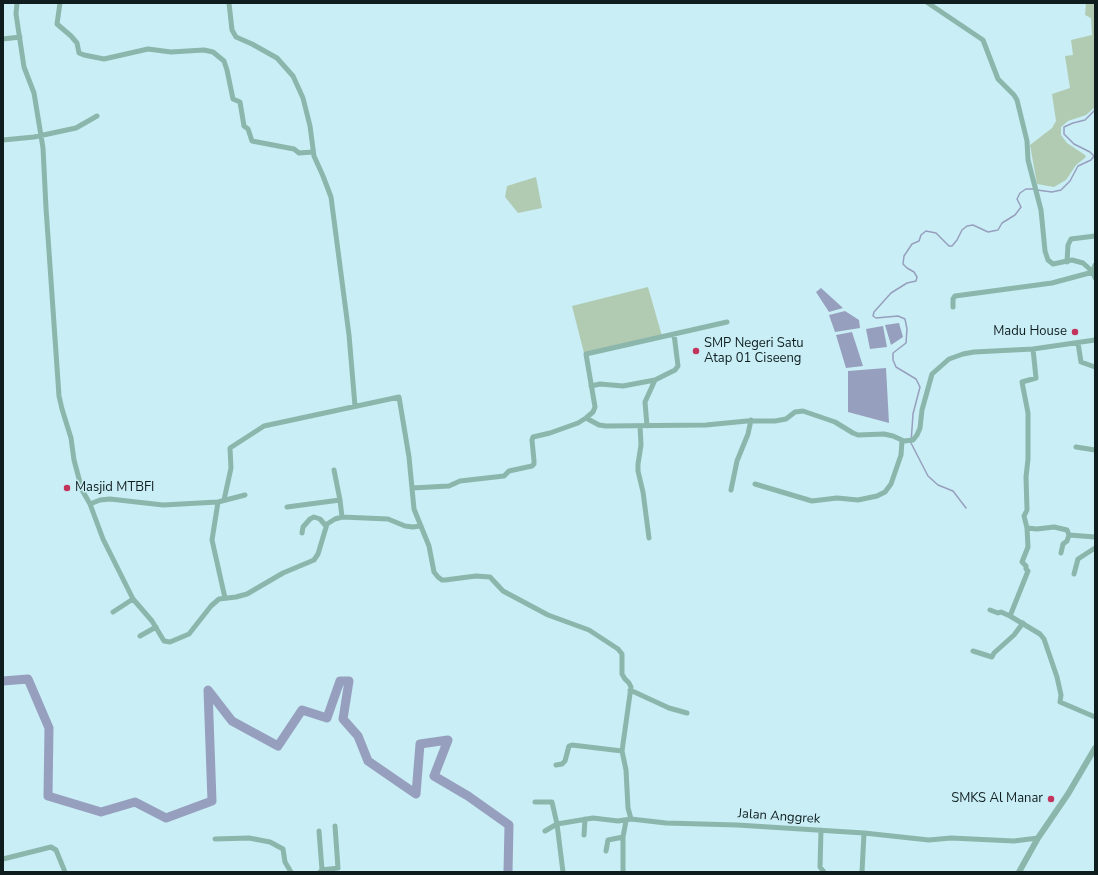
<!DOCTYPE html>
<style>
body{margin:0}
#map{position:relative;width:1098px;height:875px;overflow:hidden;background:#c9eef5;font-family:"Nunito Sans",sans-serif}
canvas{display:block}
.frame{position:absolute;inset:0;border:4px solid #0f1d1f;pointer-events:none}
</style>
<div id="map">
<canvas width="1098" height="875"></canvas>
<div class="frame"></div>
</div>
<script>
const c = document.querySelector('canvas').getContext('2d');
c.lineJoin = 'round';
function paint(path, color) {
  c.fillStyle = color;
  c.fill(path, 'evenodd');
}
function shape(rows) {
  const path = new Path2D();
  for (const r of rows) {
    path.moveTo(r[0], r[1]);
    for (let i = 2; i < r.length; i += 2) path.lineTo(r[i], r[i + 1]);
  }
  return path;
}
function trace(path, color, width, dash) {
  c.strokeStyle = color;
  c.lineWidth = width;
  c.lineCap = dash ? 'butt' : 'round';
  c.setLineDash(dash || []);
  c.stroke(path);
}
function write(font, color, halo, rows, align = 'center') {
  c.font = font + ' "Nunito Sans",sans-serif';
  c.lineWidth = 3;
  c.setLineDash([]);
  c.textBaseline = 'middle';
  c.strokeStyle = halo;
  c.fillStyle = color;
  for (const [text, x, y, turn = 0] of rows) {
    c.save();
    c.translate(x, y);
    c.rotate((+turn || 0) * Math.PI / 180);
    c.textAlign = isNaN(turn) ? turn : align;
    if (halo) c.strokeText(text, 0, 0);
    c.fillText(text, 0, 0);
    c.restore();
  }
}
paint(shape([
 [1086,3,1095,3,1095,107,1086,115,1068,121,1061,127,1061,135,1067,143,1085,155,1086,157,1076,165,1066,180,1054,187,1037,184,1030,145,1052,128,1056,121,1052,94,1070,88,1065,56,1073,55,1071,40,1092,35,1091,18,1085,15],
 [536,177,542,208,518,213,505,197,507,186],
 [648,287,662,336,584,353,572,306]
]), '#b1cbb3');
paint(shape([
 [821,288,843,308,829,312,816,292],
 [845,311,859,320,860,328,835,332,829,315],
 [899,323,903,337,891,345,885,325],
 [883,326,887,347,870,349,866,329],
 [852,332,863,366,846,368,836,335],
 [886,368,889,423,848,412,848,371]
]), '#979fbe');
trace(shape([
 [1037,190,1052,192,1061,190,1070,181,1078,166,1091,160,1094,156,1090,152,1074,144,1064,134,1064,127,1073,123,1085,120,1095,110],
 [966,508,953,491,938,485,928,476,911,443,913,414,920,387,916,379,896,367,893,360,893,353,906,343,907,329,905,319,898,316,876,318,873,316,874,312,891,293,907,283,916,281,917,277,914,272,907,268,903,264,904,256,912,244,919,241,921,235,926,231,936,233,949,246,952,246,957,240,962,230,967,226,973,225,988,232,998,230,1002,223,1015,215,1021,207,1017,199,1020,193,1026,189,1034,189]
]), '#979fbe', 1.5);
trace(shape([
 [3,681,28,679,49,728,48,796,101,812,135,802,166,818,212,801,208,690,232,721,278,746,302,710,327,718,340,681,349,681,343,719,358,736,368,761,416,794,420,744,448,740,434,776,468,796,509,825,508,872]
]), '#979fbe', 9);
trace(shape([
 [17,3,16,14,24,67,34,93,43,148,46,208,59,396,62,409,71,438,74,460,82,490,90,504,103,539,133,599,113,612],
 [60,3,57,24,71,36,77,43,79,53,84,55,104,59,148,49,171,52,204,50,213,52,224,61,227,70,233,99,240,102,244,126,248,129,252,141,294,149,299,153,313,152],
 [229,3,232,30,236,37,252,44,277,58,293,76,303,98,310,126,314,156,323,176,331,197,349,335,355,406],
 [928,3,983,40,998,79,1014,95,1017,100,1027,141,1028,160,1041,210,1045,251,1048,260,1053,264,1072,260,1083,263,1093,272,1095,278],
 [3,39,20,37],
 [3,140,34,137,76,128,97,116],
 [1067,262,1068,245,1071,239,1095,236],
 [953,307,953,299,955,296,1052,283,1093,272,1095,265],
 [1078,343,1081,362,1095,367],
 [591,386,600,384,623,386,655,380],
 [586,418,599,425,606,426,706,425,747,421,775,421,786,419,795,412,803,411,835,422,853,433,858,435,884,434,893,436,904,441,913,440,917,435,920,428,922,410,932,374,949,359,963,354,974,352,1033,349,1095,340],
 [640,426,641,445,638,464,638,471,643,492,649,538],
 [647,426,645,402,655,380,675,370,678,366,674,334],
 [1076,447,1095,450],
 [334,470,340,500,342,517],
 [755,484,812,501,837,498,858,500,877,496,885,492,891,484,901,455,902,441],
 [412,488,449,486,460,481,504,476,509,471,532,466,534,464,534,461,532,440,533,437,550,433,578,423,586,418,593,412,595,407,586,354,727,322],
 [731,490,737,461,748,434,751,420],
 [224,500,231,468,230,448,264,426,399,397,409,457,414,509,429,546,434,572,438,577,442,580,445,580,476,576,490,577,503,591,548,615,589,630,618,649,622,654,622,674,625,679,629,683,631,687,622,751,626,770,628,808,631,819],
 [90,504,100,500,110,499,163,505,218,502],
 [287,507,340,500],
 [1027,528,1024,516,1027,510,1026,477,1028,459,1028,413,1022,382,1036,378,1033,349],
 [302,533,303,527,310,519,314,517,320,519,326,526],
 [1061,553,1063,544,1067,541,1069,535],
 [1074,574,1078,559,1095,548],
 [225,598,212,540,218,502,245,495],
 [133,599,152,621,164,641,170,642,189,634,211,606,219,599,236,597,247,594,283,573,314,560,318,554,327,524,335,519,342,517,388,519,405,526,413,527,420,526],
 [990,610,998,613,1001,612,1010,616,1040,634,1044,639,1057,677,1061,695,1060,702,1095,717],
 [1010,616,1028,571,1026,569,1026,566,1022,562,1028,547,1027,528,1037,529,1054,527,1067,530,1069,535,1095,537],
 [140,636,156,627],
 [973,651,992,657,994,653,1014,635,1023,623],
 [630,690,669,708,687,713],
 [556,765,562,764,565,761,569,746,572,745,622,751],
 [535,802,552,802,557,824,593,818,618,821,631,819,666,823,737,825,864,833,929,840,951,838,1014,841,1038,838],
 [821,830,820,867,824,872],
 [319,831,322,870],
 [545,831,557,824,563,872],
 [584,835,585,819],
 [215,839,249,838,270,842,283,849,285,862,291,872],
 [606,851,608,840,623,837,626,821],
 [3,859,51,847,56,850,65,872],
 [320,872,322,870,338,868,335,826],
 [623,872,623,837],
 [862,872,864,833]
]), '#8bb6ac', 5);
trace(shape([
 [1019,872,1038,838,1068,794,1095,748]
]), '#8bb6ac', 6);
for (const [x, y, r, color] of [
 [1075,332,4,"#c3345d"],
 [696,351,4,"#c3345d"],
 [67,488,4,"#c3345d"],
 [1051,799,4,"#c3345d"]
]) {
  const dot = new Path2D();
  dot.arc(x, y, r, 0, 2 * Math.PI);
  c.fillStyle = color;
  c.fill(dot);
  trace(dot, '#c9eef5', 1.5);
}
write('13px', '#0f1d1f', '#c9eef5', [
 ["Madu House",1067,332],
 ["SMP Negeri Satu",704,344,"left"],
 ["Atap 01 Ciseeng",704,359,"left"],
 ["Masjid MTBFI",75,488,"left"],
 ["SMKS Al Manar",1043,799]
], 'right');
write('13px', '#0f1d1f', '#c9eef5', [
 ["Jalan Anggrek",779,817,4]
]);
</script>
